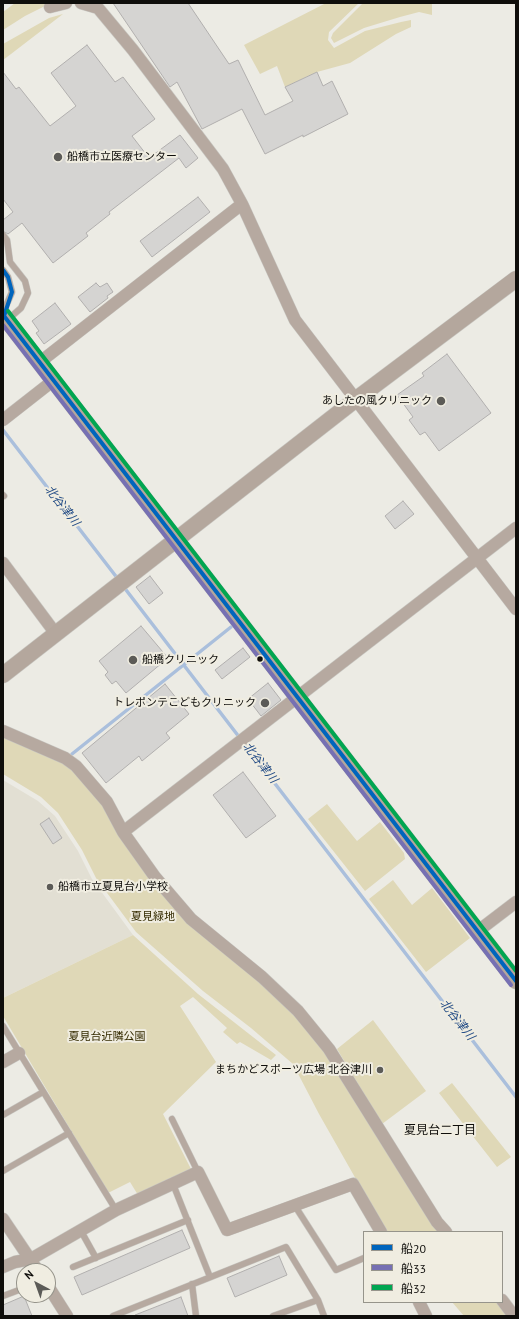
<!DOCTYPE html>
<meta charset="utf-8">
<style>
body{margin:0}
#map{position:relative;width:519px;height:1319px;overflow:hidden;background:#ecebe4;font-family:"PT Sans","Noto Sans JP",sans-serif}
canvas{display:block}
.frame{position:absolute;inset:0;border:4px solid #0f0e0b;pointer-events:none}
.legend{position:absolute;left:363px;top:1231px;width:140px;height:72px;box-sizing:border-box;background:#f0ede1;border:1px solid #96948b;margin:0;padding:5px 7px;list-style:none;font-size:12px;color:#0f0e0b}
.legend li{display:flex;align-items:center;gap:8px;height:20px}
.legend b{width:20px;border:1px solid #96948b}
.north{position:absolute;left:16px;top:1263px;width:40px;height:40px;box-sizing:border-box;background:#f0ede1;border:1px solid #96948b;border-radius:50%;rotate:319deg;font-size:11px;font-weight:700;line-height:16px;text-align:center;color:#0f0e0b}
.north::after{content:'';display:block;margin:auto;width:14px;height:18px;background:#5c5b57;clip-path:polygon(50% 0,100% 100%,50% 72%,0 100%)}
</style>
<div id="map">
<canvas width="519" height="1319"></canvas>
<div class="frame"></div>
<ul class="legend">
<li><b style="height:5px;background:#0065bd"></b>船20</li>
<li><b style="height:5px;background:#7670b3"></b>船33</li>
<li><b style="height:5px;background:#00a651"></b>船32</li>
</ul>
<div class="north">N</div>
</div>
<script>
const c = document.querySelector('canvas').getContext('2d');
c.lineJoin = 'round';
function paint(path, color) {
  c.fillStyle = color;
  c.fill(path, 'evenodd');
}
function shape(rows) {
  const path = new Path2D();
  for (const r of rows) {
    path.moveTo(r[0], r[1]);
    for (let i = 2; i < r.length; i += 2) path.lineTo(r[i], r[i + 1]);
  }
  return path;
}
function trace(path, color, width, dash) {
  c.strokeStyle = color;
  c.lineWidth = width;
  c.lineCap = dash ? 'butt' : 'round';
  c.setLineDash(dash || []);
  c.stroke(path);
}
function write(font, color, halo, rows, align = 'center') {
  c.font = font + ' "PT Sans","Noto Sans JP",sans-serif';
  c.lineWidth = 4;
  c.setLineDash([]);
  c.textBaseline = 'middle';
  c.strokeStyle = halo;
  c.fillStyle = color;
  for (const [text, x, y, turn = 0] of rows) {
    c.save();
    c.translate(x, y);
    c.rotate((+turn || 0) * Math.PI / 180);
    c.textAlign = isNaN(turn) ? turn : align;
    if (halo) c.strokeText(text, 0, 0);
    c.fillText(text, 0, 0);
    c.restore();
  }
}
paint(shape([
 [3,780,38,801,55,816,78,851,92,879,133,935,3,998]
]), '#e2dfd3');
paint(shape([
 [15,3,51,3,25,16,3,30,3,12],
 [326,3,359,3,329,32,328,40,334,48,365,31,401,22,411,20,411,27,396,34,350,63,317,72,285,87,277,66,260,74,244,45],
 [363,3,432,3,432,15,419,12,400,17,364,28,334,43,331,38,333,33],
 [63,14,11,54,3,60,3,44,49,18],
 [3,735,73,768,102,804,151,880,296,1013,326,1049,439,1232,386,1232,319,1114,293,1064,251,1028,203,991,136,932,96,878,82,850,58,813,41,797,3,774],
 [327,804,357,841,380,822,404,853,405,859,365,891,308,819],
 [393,880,412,905,432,888,470,938,426,972,369,899],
 [133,935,198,994,276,1055,271,1060,240,1042,237,1044,223,1032,227,1028,193,997,180,1006,216,1062,163,1114,191,1169,138,1195,130,1182,108,1193,3,1016,3,998],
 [373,1020,426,1091,382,1124,337,1049],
 [452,1083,511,1157,497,1167,439,1093],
 [452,1302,499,1302,510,1316,464,1316]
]), '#dfd8b7');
trace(shape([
 [3,430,118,579],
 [123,586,516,1097],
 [72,754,231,627]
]), '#aabfdc', 3.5);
const building = shape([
 [113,3,188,3,229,64,238,60,265,115,293,101,285,87,317,72,323,86,332,81,348,114,303,137,303,135,265,154,242,109,202,129,177,82,170,87,113,3],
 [87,45,115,82,123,77,155,119,132,136,149,158,180,135,198,158,186,168,179,158,109,212,110,214,86,233,88,236,53,263,22,223,8,234,3,231,3,220,13,212,3,199,3,72,16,89,19,87,50,126,76,106,51,73,87,45],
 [198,197,210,212,152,257,140,241,198,197],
 [96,283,100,287,107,283,113,292,107,296,108,298,90,312,78,297,96,283],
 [55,303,71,324,44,344,36,333,39,331,32,321,55,303],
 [447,354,491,413,439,451,425,432,420,435,409,420,413,417,397,395,424,376,422,373,447,354],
 [403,501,414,514,395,529,385,516,403,501],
 [150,576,163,593,149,604,136,587,150,576],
 [141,626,168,658,126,693,116,681,112,684,105,675,108,672,99,661,141,626],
 [243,648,250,657,222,679,215,670,243,648],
 [268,683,281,700,261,716,248,699,268,683],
 [165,684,189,714,166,733,170,738,142,761,139,756,106,783,82,753,165,684],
 [243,772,276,816,246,838,213,795,243,772],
 [49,818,62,838,53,844,40,824,49,818],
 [182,1230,190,1248,82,1295,74,1277,182,1230],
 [279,1256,287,1275,235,1297,227,1278,279,1256],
 [24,1296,32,1316,3,1316,3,1305,24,1296],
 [181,1297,188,1316,135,1316,135,1315,181,1297]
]);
paint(building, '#d5d4d2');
trace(building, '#b1afae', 1);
const lane = shape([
 [3,235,7,240,10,262,25,281,28,293,21,308,13,315,4,316,6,306,12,292,8,277,3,270],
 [3,495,4,496],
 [3,1026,116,1210],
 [3,1115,43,1092],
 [172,1119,198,1172],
 [3,1171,69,1133],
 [173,1184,210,1277],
 [295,1206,336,1270,364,1258],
 [81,1231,96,1258],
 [73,1267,188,1220],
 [192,1284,196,1316],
 [3,1296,19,1290],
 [113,1316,286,1247,318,1300,324,1316],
 [273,1316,318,1300]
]);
const street = shape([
 [81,3,98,8,133,50,223,169,242,204,295,320,516,609],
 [50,7,66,3],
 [40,362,242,204],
 [3,420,54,380],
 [3,563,56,634],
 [3,731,65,758,76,766,107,802,123,832,155,877,191,919,262,977,298,1011,329,1049,437,1222,446,1232],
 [123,832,516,528],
 [478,931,516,902],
 [3,1062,19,1053],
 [3,1219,38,1271],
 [3,1267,15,1262,31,1259,116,1210,198,1172,227,1230,353,1184,381,1232],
 [48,1286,67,1316],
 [502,1300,514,1316],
 [419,1302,426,1316]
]);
const secondary = shape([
 [3,315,516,981],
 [3,675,355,400,516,279]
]);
trace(lane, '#c8c7c2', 7);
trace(street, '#c8c7c2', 13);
trace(secondary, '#c8c7c2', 17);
trace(lane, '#b6a9a0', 6);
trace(street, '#b6a9a0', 12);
trace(secondary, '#b4a79d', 16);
trace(shape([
 [3,270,8,277,12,292,4,316,516,981]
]), '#0065bd', 4);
trace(shape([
 [3,325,511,985]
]), '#7670b3', 4);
trace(shape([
 [8,311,516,971]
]), '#00a651', 4);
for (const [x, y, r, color] of [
 [58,157,5,"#5c5b57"],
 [441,401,5,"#5c5b57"],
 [260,659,3.5,"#0f0e0b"],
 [133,660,5,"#5c5b57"],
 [265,703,5,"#5c5b57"],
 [50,887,4,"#5c5b57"],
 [380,1070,4,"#5c5b57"]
]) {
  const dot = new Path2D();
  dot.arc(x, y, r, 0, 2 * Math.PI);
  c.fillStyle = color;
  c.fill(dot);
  trace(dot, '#f0ede1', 1.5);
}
write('11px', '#0f0e0b', '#f0ede1', [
 ["船橋市立医療センター",67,157],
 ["あしたの風クリニック",432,401,"right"],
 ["船橋クリニック",142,660],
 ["トレポンテこどもクリニック",256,703,"right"],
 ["船橋市立夏見台小学校",58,887],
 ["まちかどスポーツ広場 北谷津川",372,1070,"right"]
], 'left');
write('11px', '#342b00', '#f0ede1', [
 ["夏見緑地",153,917],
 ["夏見台近隣公園",107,1037]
]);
write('italic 12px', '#274f88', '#f0ede1', [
 ["北谷津川",62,506,52],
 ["北谷津川",260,763,52],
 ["北谷津川",457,1020,52]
]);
write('12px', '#0f0e0b', '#f0ede1', [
 ["夏見台二丁目",440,1131]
]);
</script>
